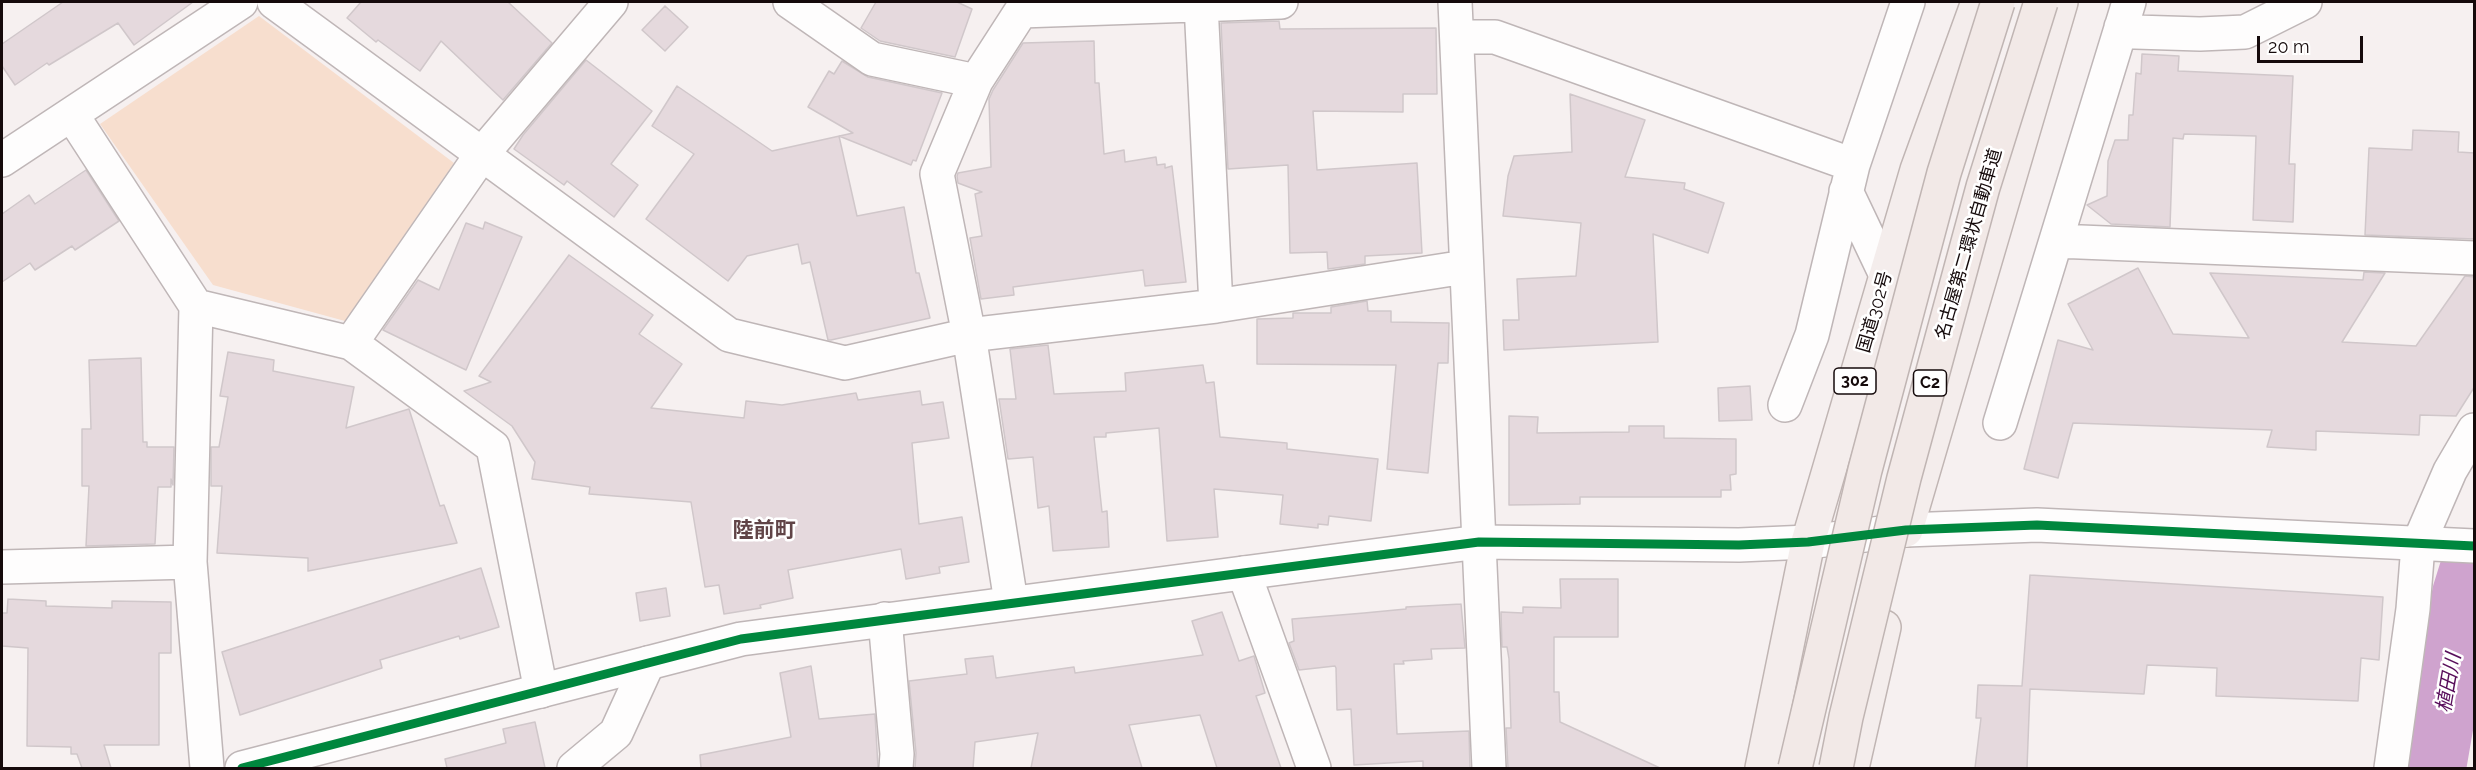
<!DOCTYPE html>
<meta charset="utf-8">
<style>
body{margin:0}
#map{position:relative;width:2476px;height:770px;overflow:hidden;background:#f6f0f0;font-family:Raleway,sans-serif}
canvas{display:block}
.frame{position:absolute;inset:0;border:3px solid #150a0b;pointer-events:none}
.scale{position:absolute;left:2257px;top:36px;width:106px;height:27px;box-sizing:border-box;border:3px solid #150a0b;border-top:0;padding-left:8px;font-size:18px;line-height:21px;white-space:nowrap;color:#150a0b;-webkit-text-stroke:4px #fff;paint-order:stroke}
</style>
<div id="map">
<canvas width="2476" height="770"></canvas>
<div class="frame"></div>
<div class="scale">20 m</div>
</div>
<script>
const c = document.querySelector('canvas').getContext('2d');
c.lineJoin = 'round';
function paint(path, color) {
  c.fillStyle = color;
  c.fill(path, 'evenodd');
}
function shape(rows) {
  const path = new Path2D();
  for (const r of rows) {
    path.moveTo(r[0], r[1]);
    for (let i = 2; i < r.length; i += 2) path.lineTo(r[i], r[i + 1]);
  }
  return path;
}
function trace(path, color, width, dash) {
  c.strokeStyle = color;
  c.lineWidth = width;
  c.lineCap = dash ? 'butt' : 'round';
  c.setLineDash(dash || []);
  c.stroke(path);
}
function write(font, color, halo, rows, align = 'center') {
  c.font = font + ' Raleway,"Noto Sans JP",sans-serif';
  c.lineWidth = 5;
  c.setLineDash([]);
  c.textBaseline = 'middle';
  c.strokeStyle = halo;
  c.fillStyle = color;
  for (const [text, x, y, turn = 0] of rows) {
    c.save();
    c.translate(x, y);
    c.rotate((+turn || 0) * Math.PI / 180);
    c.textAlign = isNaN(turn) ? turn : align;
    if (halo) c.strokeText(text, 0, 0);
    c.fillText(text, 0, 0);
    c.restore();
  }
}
paint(shape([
 [259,16,454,163,345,321,213,285,100,124]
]), '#f7dece');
trace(shape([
 [2434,768,2464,594,2474,562]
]), '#cfa3ce', 64);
const building = shape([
 [63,2,193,2,134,45,118,23,49,65,47,63,15,85,2,66,2,44,63,2],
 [361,2,508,2,552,43,503,100,441,41,420,71,378,40,376,42,347,18,361,2],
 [876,2,957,2,972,9,955,57,880,41,861,28,876,2],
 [665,6,688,27,665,51,642,30,665,6],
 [1279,21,1280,29,1436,28,1437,94,1403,94,1403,112,1313,111,1317,170,1417,163,1422,253,1365,256,1365,264,1328,269,1327,252,1290,253,1288,165,1228,169,1221,23,1279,21],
 [1094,41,1095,83,1099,83,1104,154,1124,150,1125,162,1156,157,1157,165,1165,164,1165,168,1172,166,1186,282,1145,286,1143,270,1013,287,1014,295,981,299,970,238,982,236,975,194,982,192,958,183,957,176,958,173,991,167,989,99,993,90,1023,43,1094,41],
 [2142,54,2179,56,2178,71,2293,76,2289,164,2295,164,2293,222,2253,220,2256,136,2184,134,2183,139,2173,138,2170,227,2111,224,2087,205,2107,196,2108,161,2115,140,2128,140,2129,115,2133,115,2136,73,2141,74,2142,54],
 [586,60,652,111,611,164,638,185,614,217,567,181,564,185,514,149,523,135,586,60],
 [842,61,868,77,942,93,916,161,913,160,911,165,839,136,857,216,904,207,916,273,919,273,930,318,831,340,828,340,810,262,802,264,798,244,747,256,728,281,646,219,694,154,652,126,677,86,772,151,853,133,808,107,829,71,834,74,842,61],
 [1570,94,1645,120,1625,177,1685,183,1684,189,1724,203,1708,253,1653,234,1658,342,1504,350,1503,320,1519,320,1517,279,1576,276,1581,223,1503,216,1508,176,1514,156,1572,152,1570,94],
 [2413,130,2459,132,2458,152,2475,153,2475,239,2365,235,2369,148,2412,150,2413,130],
 [86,170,119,221,75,250,72,246,35,270,30,263,2,282,2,214,29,195,35,204,86,170],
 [485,222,522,237,466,370,383,330,418,280,439,290,466,223,483,229,485,222],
 [569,255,653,315,639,334,682,364,651,408,744,418,746,401,782,405,856,393,858,400,920,391,922,405,943,402,949,438,912,443,919,524,962,517,969,562,939,567,940,573,906,579,901,549,788,570,793,598,760,605,761,608,724,614,719,585,705,587,691,502,589,494,590,487,532,479,535,462,512,426,464,391,491,382,479,376,569,255],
 [2138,268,2173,334,2249,338,2210,273,2363,280,2364,272,2385,273,2342,342,2416,346,2465,276,2475,277,2475,386,2456,416,2420,415,2419,435,2316,431,2316,450,2267,447,2272,430,2073,423,2058,478,2024,469,2058,340,2093,350,2068,304,2138,268],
 [1367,301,1368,311,1391,311,1391,322,1449,323,1448,363,1438,363,1428,473,1387,469,1396,365,1257,364,1257,319,1293,318,1293,313,1331,313,1331,307,1367,301],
 [1048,345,1054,394,1126,391,1125,373,1203,365,1206,383,1214,382,1220,437,1287,443,1287,449,1378,459,1371,521,1329,516,1328,525,1318,524,1318,528,1280,524,1283,495,1214,489,1218,537,1167,541,1159,428,1106,433,1106,437,1094,437,1102,512,1107,511,1109,547,1053,551,1049,506,1038,508,1033,457,1008,459,999,399,1016,399,1010,349,1048,345],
 [228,352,274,360,273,371,354,387,346,428,409,409,440,506,444,505,457,543,308,571,308,558,217,553,222,486,211,486,211,447,219,447,228,397,220,396,228,352],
 [141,358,143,442,147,442,147,447,174,447,173,485,171,479,171,487,158,487,155,544,86,546,89,486,82,486,82,429,91,429,89,360,141,358],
 [1750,386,1752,420,1719,421,1718,388,1750,386],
 [1509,416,1538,417,1537,433,1629,432,1629,426,1664,426,1664,438,1736,439,1736,474,1730,475,1731,490,1721,490,1721,497,1580,497,1580,504,1509,505,1509,416],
 [481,568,499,627,460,639,459,636,380,660,382,668,240,715,222,652,481,568],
 [2030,575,2383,597,2379,660,2361,658,2358,701,2216,696,2217,668,2147,665,2144,694,2030,689,2027,768,1975,768,1981,718,1976,718,1978,685,2022,686,2030,575],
 [1560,579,1618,579,1618,637,1554,637,1554,692,1559,692,1560,722,1660,768,1508,768,1506,728,1511,728,1509,659,1507,647,1502,647,1501,612,1523,613,1523,607,1561,608,1560,579],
 [666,588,670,616,640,621,636,593,666,588],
 [8,599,46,601,46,606,112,608,112,601,171,602,171,653,159,653,159,745,104,745,111,768,82,768,77,754,71,754,71,747,27,746,28,648,2,646,2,613,7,613,8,599],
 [1461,604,1465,648,1431,649,1432,659,1403,661,1404,664,1394,664,1397,734,1469,731,1470,768,1423,768,1423,761,1354,765,1351,709,1337,710,1336,668,1335,666,1299,670,1289,643,1294,641,1292,619,1364,613,1406,609,1406,607,1461,604],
 [1222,612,1239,661,1254,656,1265,693,1256,696,1281,768,1217,768,1200,715,1129,725,1142,768,1031,768,1038,733,975,742,973,768,915,768,916,753,909,681,967,674,965,659,993,656,996,678,1074,667,1075,673,1203,655,1192,621,1222,612],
 [811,666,819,719,875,714,878,768,701,768,700,755,791,737,780,673,811,666],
 [535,722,545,768,447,768,445,759,506,743,503,729,535,722]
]);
paint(building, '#e5d9dd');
trace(building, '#d0c7ca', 1.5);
const minor = shape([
 [274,2,729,335,845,363,969,335,1216,306,1465,267],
 [790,2,872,59,976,81],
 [1455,2,1489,768],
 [1201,4,1216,306],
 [1021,11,1281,2],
 [2121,27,2135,32,2200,34,2245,32,2305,2],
 [1457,37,1495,37,1853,165],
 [72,115,196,306,190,562,207,768],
 [2,160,241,2],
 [1846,191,1886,275],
 [2056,241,2474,258],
 [196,306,351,343,493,447,541,691],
 [351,343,482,154,611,2],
 [1785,405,1812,335,1853,165,1908,2],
 [2000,423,2129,2],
 [2,567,190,562],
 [1244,573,1314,768],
 [1011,602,969,335,937,174,976,81,1027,2],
 [885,619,897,754,896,768],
 [574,768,616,733,648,663],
 [2391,768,2413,609,2418,545,2450,471,2474,430]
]);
const tertiary = shape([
 [242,768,741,639,1479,542,1739,545,1808,542,1906,530,2037,525,2474,546]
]);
const trunk = shape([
 [1906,530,2061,2],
 [1762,768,1808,542,1917,170,1978,2],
 [1852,768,1884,627]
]);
trace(minor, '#bfb6b7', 36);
trace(tertiary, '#bfb6b7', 36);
trace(trunk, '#c0b5b3', 36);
trace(minor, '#fefdfd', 33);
trace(tertiary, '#fefdfd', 33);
trace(trunk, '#f4edec', 33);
const motorwayBridge = shape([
 [1795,768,1865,470,1944,173,1998,2],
 [1836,768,1846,717,1904,478,1983,187,2041,2]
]);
trace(motorwayBridge, '#c0b5b3', 36, []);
trace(motorwayBridge, '#f2e9e7', 33);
trace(shape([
 [242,768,741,639,1479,542,1739,545,1808,542,1906,530,2037,525,2474,546]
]), '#00873e', 9);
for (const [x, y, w] of [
 [1855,381,42],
 [1930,383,33]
]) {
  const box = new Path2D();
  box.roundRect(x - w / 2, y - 13, w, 26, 4.5);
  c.fillStyle = '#fff';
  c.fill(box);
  trace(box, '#150a0b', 1.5);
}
write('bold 16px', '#150a0b', null, [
 ["302",1855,381],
 ["C2",1930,383]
]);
write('18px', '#150a0b', '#fff', [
 ["名古屋第二環状自動車道",1969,244,-74],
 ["国道302号",1875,312,-74]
]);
write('italic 20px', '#580e5b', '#fff', [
 ["植田川",2449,683,-80]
]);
write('bold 21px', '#604447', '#fff', [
 ["陸前町",764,531]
]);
</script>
